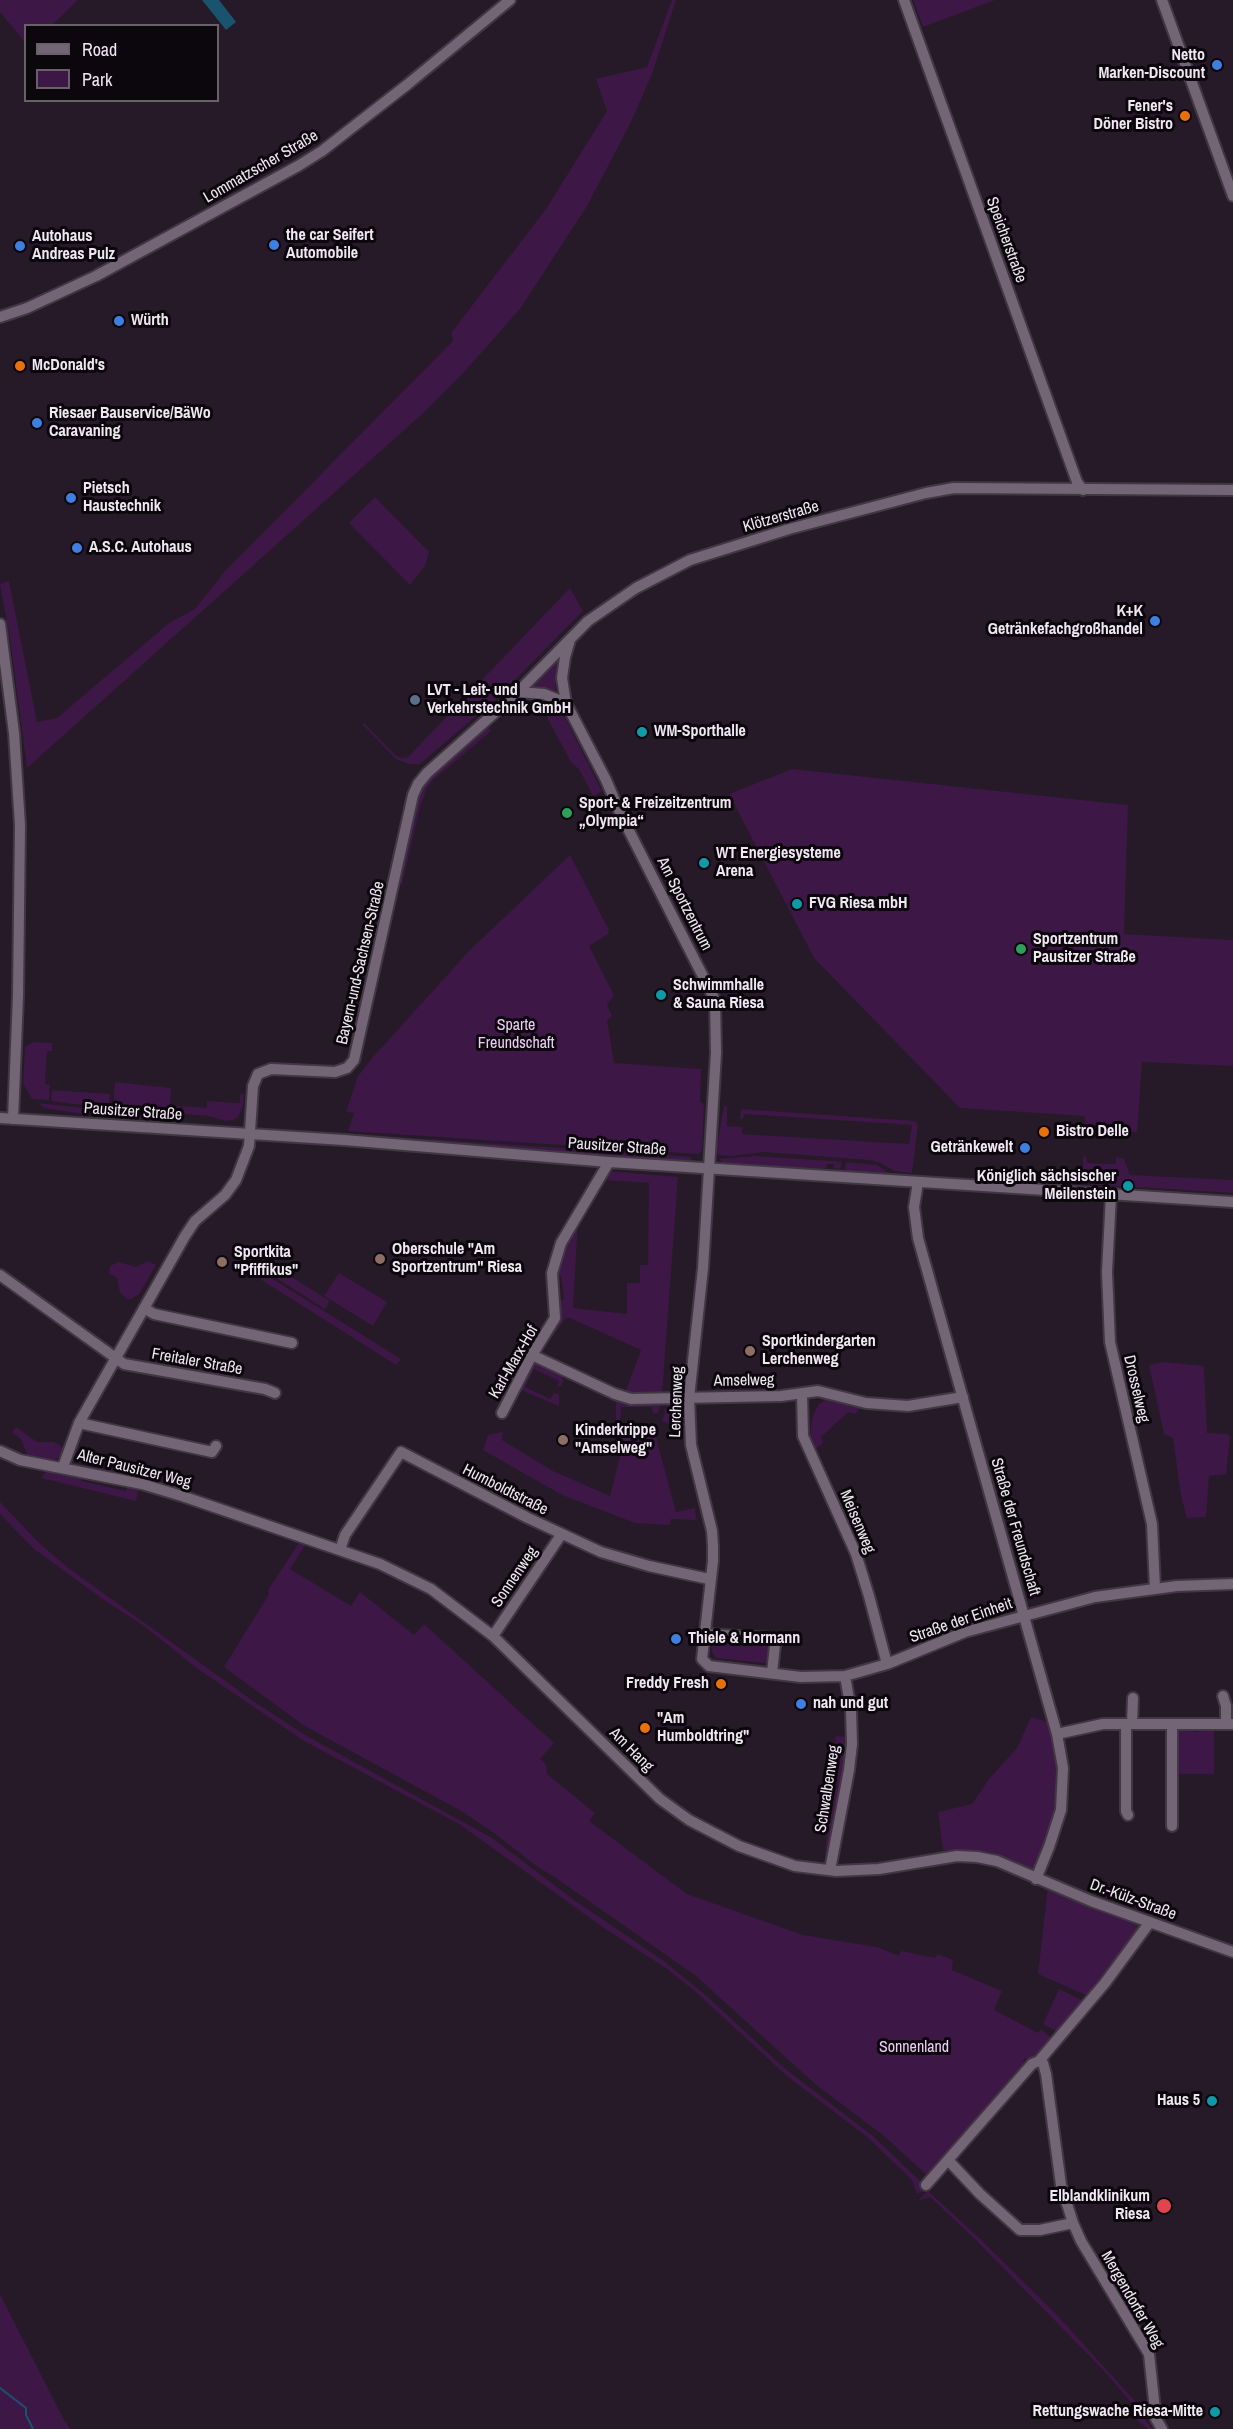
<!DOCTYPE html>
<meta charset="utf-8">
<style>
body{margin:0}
#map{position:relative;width:1233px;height:2429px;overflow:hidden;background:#261a28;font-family:"Archivo Narrow",sans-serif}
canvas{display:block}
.legend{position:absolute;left:24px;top:24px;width:195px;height:78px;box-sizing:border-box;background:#0c070d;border:2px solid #676168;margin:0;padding:8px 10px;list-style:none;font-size:18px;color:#efe7f1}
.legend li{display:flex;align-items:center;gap:12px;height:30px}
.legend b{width:30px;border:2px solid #676168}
</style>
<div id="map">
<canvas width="1233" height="2429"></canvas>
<ul class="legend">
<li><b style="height:8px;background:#736576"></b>Road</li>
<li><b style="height:16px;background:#3d1745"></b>Park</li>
</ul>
</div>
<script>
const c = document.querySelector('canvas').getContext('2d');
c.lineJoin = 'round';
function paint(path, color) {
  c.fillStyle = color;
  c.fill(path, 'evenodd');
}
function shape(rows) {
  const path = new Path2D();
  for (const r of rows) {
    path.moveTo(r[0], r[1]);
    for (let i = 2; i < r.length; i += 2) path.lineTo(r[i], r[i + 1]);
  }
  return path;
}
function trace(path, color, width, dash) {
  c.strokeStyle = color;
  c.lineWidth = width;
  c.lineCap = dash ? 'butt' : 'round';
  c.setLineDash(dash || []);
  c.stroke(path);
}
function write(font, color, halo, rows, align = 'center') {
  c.font = font + ' "Archivo Narrow",sans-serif';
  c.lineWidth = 6;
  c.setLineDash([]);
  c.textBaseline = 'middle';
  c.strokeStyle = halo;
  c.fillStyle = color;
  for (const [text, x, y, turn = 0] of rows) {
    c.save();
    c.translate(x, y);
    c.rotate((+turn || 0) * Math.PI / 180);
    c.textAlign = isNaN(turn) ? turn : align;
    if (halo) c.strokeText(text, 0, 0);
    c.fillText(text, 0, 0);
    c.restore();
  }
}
paint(shape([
 [0,0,78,0,52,25,26,26,25,42,0,12],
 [672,0,676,0,652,74,629,126,587,206,520,309,465,371,421,415,27,768,10,639,0,584,9,581,37,722,57,718,169,623,195,609,225,571,453,341,451,333,546,209,607,111,596,79,647,67],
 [913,0,995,0,923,27],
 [375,497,429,552,425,566,410,585,349,523],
 [570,588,583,611,498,697,420,764,409,764,396,759,362,724,364,723,395,755,401,758,408,757],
 [554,660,557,661,555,693,534,689,534,683],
 [528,701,547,703,563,714,602,791,593,796,579,769,572,764,541,706,517,715,513,707],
 [489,726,491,731,433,780,427,788,420,807,402,885,398,881,417,800,425,784,437,771],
 [792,769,1128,805,1124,934,1233,940,1233,1066,1142,1062,1137,1132,1085,1129,1085,1116,960,1108,814,958,729,794],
 [570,855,609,930,608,934,589,946,614,995,607,1005,612,1016,607,1020,614,1063,701,1069,700,1102,704,1104,702,1150,699,1154,348,1131,354,1113,346,1112,358,1076,373,1057,470,950],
 [34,1042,52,1043,52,1051,47,1051,45,1084,50,1085,49,1100,32,1099,23,1083,25,1047],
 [115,1082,171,1088,170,1106,180,1106,180,1114,113,1108],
 [52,1090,110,1094,109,1106,106,1108,51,1101],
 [240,1094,244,1094,243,1106,238,1117,233,1120,226,1121,208,1116,183,1114,183,1106,207,1108,207,1101,240,1103],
 [37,1103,177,1118,177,1122,82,1114,45,1108],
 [724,1106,727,1106,727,1126,742,1127,742,1134,909,1144,912,1125,744,1114,743,1119,740,1119,741,1109,914,1121,918,1124,912,1173,895,1171,878,1162,869,1160,764,1152,732,1156,718,1155,716,1151],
 [351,1134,562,1148,691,1157,691,1162,450,1146,351,1138],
 [754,1156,832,1161,842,1162,840,1169,834,1168,834,1164,827,1164,826,1168,814,1170,724,1164,719,1159],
 [1083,1156,1086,1157,1087,1163,1116,1164,1116,1157,1124,1159,1130,1175,1233,1180,1233,1193,1087,1184,1083,1178],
 [846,1162,877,1165,893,1176,844,1172],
 [608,1171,678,1177,662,1394,632,1395,625,1393,641,1350,570,1318,566,1318,539,1355,539,1353,560,1314,560,1300,564,1299,561,1276,554,1276,558,1257,578,1220,573,1308,627,1314,627,1283,640,1283,640,1265,648,1265,649,1183,604,1180],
 [148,1261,156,1265,139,1294,131,1299,127,1299,120,1293,117,1278,109,1273,110,1266,118,1262,136,1267],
 [269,1263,330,1301,325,1309,265,1271],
 [263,1273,401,1359,396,1365,260,1279],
 [339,1273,387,1302,373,1326,324,1296],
 [532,1362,561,1375,563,1381,562,1385,557,1387,559,1381,534,1369,525,1387,550,1399,554,1393,559,1394,559,1406,521,1390],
 [1164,1362,1204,1366,1207,1433,1228,1434,1230,1437,1226,1474,1209,1476,1206,1517,1187,1518,1181,1496,1173,1438,1164,1434,1149,1365],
 [828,1398,860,1408,855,1414,848,1412,821,1437,823,1443,814,1450,810,1437,812,1419,818,1405],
 [616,1399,633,1403,661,1404,658,1413,653,1413,652,1407,621,1407,620,1428,654,1430,676,1512,695,1508,696,1520,671,1519,670,1525,635,1523,562,1495,483,1450,488,1435,503,1432,502,1440,553,1471,610,1496,624,1440,616,1437],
 [667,1405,680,1406,682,1409,683,1429,662,1421],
 [16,1427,37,1442,54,1442,65,1449,55,1461,28,1456,21,1439,12,1432],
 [49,1468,81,1476,81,1481,126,1491,128,1486,137,1487,138,1491,136,1501,41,1478],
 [0,1502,38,1542,71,1570,256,1703,307,1736,492,1838,574,1900,664,1961,709,1998,783,2067,873,2136,920,2181,925,2188,923,2191,917,2194,912,2180,866,2136,788,2077,697,1993,667,1969,604,1928,459,1824,304,1741,198,1669,144,1626,104,1600,34,1549,0,1514],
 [301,1540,307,1542,290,1569,351,1606,360,1592,414,1635,424,1624,554,1743,540,1759,546,1764,547,1774,595,1813,589,1821,687,1894,803,1935,877,1947,899,1956,901,1951,935,1958,938,1954,953,1960,952,1970,1002,1991,994,2010,1038,2033,1041,2029,1054,2040,1040,2055,1032,2060,1025,2058,1023,2061,1027,2064,929,2177,884,2136,815,2084,696,1976,553,1876,539,1868,494,1833,463,1812,303,1725,224,1667,269,1594,268,1590],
 [719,1640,769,1643,771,1645,770,1661,764,1663,716,1658,712,1652,712,1646],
 [1031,1717,1045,1721,1054,1734,1061,1773,1059,1797,1043,1854,1034,1870,1030,1872,994,1854,973,1850,943,1850,938,1812,972,1804,989,1779,1017,1748],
 [1175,1730,1198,1732,1199,1730,1214,1730,1214,1774,1175,1774,1177,1757],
 [836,1736,846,1737,846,1766,827,1860,825,1854,831,1789,837,1789,840,1753,834,1751],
 [1048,1886,1142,1924,1088,1996,1038,1974],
 [1059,1989,1081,2000,1082,2005,1061,2030,1056,2031,1043,2024],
 [928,2191,978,2237,1057,2315,1133,2399,1144,2412,1145,2420,1153,2429,1148,2429,1137,2420,1136,2408,1105,2372,975,2239,930,2197,917,2201],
 [0,2294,64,2420,71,2429,0,2429]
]), '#3d1745');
paint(shape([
 [202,0,219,0,236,22,226,30]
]), '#1a536e');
trace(shape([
 [0,2388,26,2408,26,2415,33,2429]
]), '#1a536e', 2);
const minor = shape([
 [904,0,1077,482,1083,490],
 [1162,0,1233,196],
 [0,317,27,308,96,276,298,166,322,151,408,84,510,0],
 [0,624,14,733,20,825,18,996,13,1119],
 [570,640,565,657,562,678,566,703,606,780,621,815,715,1000,716,1053,703,1268,689,1398,691,1445,712,1531,713,1546,713,1561,702,1659,709,1666,801,1677,845,1676,887,1664,965,1632,1095,1597,1177,1586,1233,1584],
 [518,692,544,694,566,703],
 [0,1118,344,1140,609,1162,1233,1202],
 [918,1182,914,1207,918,1238,1057,1734,1063,1768,1061,1810,1049,1847,1036,1879],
 [1111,1195,1107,1272,1110,1342,1152,1524,1155,1588],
 [0,1275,124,1364,265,1389,275,1393],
 [144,1308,154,1314,292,1343],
 [532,1355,615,1394,631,1399,781,1396,818,1391,866,1403,908,1406,963,1397],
 [802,1394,803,1436,856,1554,869,1596,887,1664],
 [502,1413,532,1355,555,1318,552,1273,561,1243,609,1162],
 [79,1423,212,1452,216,1446],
 [0,1451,20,1460,142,1484,182,1496,380,1564,431,1589,493,1636,660,1799,689,1820,739,1846,795,1866,836,1871,879,1869,957,1856,977,1857,997,1861,1091,1901,1233,1952],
 [63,1467,79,1423,185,1236,195,1221,225,1195,236,1180,249,1146,253,1086,258,1074,271,1069,335,1072,347,1068,354,1060,413,795,418,784,427,773,518,692,588,621,636,588,690,560,789,529,926,493,954,488,1233,490],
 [340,1550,345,1535,401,1452,528,1518,601,1552,649,1566,709,1579],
 [706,1634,770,1638,775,1645,772,1673],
 [493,1636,561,1535],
 [1223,1696,1226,1706,1226,1724],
 [1126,1724,1126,1811,1128,1815],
 [1132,1724,1133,1698],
 [1172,1724,1172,1826],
 [1057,1734,1103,1724,1233,1724],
 [830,1870,849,1770,852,1744,851,1710,845,1676],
 [1039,2061,1043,2063,1046,2074,1061,2185,1073,2223,1081,2241,1149,2354,1156,2419,1162,2429],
 [948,2160,980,2194,1020,2230,1040,2230,1073,2223],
 [926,2185,1032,2064,1039,2061,1105,1983,1150,1922]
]);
trace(minor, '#403742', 14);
trace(minor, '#736576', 10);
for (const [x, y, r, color] of [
 [1217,65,6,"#3f7fe0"],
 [1185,116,6,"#e8710a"],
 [274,245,6,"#3f7fe0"],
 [20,246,6,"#3f7fe0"],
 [119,321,6,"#3f7fe0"],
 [20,366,6,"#e8710a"],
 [37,423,6,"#3f7fe0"],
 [71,498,6,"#3f7fe0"],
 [77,548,6,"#3f7fe0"],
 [1155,621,6,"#3f7fe0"],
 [415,700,6,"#5c6f8a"],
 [642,732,6,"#0f9aa8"],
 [567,813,6,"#2e9e5b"],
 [704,863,6,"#0f9aa8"],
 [797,904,6,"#0f9aa8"],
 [1021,949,6,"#2e9e5b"],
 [661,995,6,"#0f9aa8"],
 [1044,1132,6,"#e8710a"],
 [1025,1148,6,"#3f7fe0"],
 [1128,1186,6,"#0f9aa8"],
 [380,1259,6,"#8d6e63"],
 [222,1262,6,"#8d6e63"],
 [750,1351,6,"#8d6e63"],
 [563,1440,6,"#8d6e63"],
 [676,1639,6,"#3f7fe0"],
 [721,1684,6,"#e8710a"],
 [801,1704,6,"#3f7fe0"],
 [645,1728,6,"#e8710a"],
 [1212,2101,6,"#0f9aa8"],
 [1164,2206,8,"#e0444e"],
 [1215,2412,6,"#0f9aa8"]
]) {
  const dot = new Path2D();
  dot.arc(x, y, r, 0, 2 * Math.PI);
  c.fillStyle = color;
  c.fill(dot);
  trace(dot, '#0c070d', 2);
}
write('bold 16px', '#efe7f1', '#0c070d', [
 ["Netto",1205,56,"right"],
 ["Marken-Discount",1205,74,"right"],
 ["Fener's",1173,107,"right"],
 ["Döner Bistro",1173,125,"right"],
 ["the car Seifert",286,236],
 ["Automobile",286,254],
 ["Autohaus",32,237],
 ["Andreas Pulz",32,255],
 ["Würth",131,321],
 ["McDonald's",32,366],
 ["Riesaer Bauservice/BäWo",49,414],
 ["Caravaning",49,432],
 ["Pietsch",83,489],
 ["Haustechnik",83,507],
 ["A.S.C. Autohaus",89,548],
 ["K+K",1143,612,"right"],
 ["Getränkefachgroßhandel",1143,630,"right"],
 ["LVT - Leit- und",427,691],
 ["Verkehrstechnik GmbH",427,709],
 ["WM-Sporthalle",654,732],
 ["Sport- & Freizeitzentrum",579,804],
 ["„Olympia“",579,822],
 ["WT Energiesysteme",716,854],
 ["Arena",716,872],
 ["FVG Riesa mbH",809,904],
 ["Sportzentrum",1033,940],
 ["Pausitzer Straße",1033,958],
 ["Schwimmhalle",673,986],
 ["& Sauna Riesa",673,1004],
 ["Bistro Delle",1056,1132],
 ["Getränkewelt",1013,1148,"right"],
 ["Königlich sächsischer",1116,1177,"right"],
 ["Meilenstein",1116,1195,"right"],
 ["Oberschule \"Am",392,1250],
 ["Sportzentrum\" Riesa",392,1268],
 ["Sportkita",234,1253],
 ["\"Pfiffikus\"",234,1271],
 ["Sportkindergarten",762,1342],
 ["Lerchenweg",762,1360],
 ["Kinderkrippe",575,1431],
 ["\"Amselweg\"",575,1449],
 ["Thiele & Hormann",688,1639],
 ["Freddy Fresh",709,1684,"right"],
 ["nah und gut",813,1704],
 ["\"Am",657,1719],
 ["Humboldtring\"",657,1737],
 ["Haus 5",1200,2101,"right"],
 ["Elblandklinikum",1150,2197,"right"],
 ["Riesa",1150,2215,"right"],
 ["Rettungswache Riesa-Mitte",1203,2412,"right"]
], 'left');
write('16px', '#efe7f1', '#0c070d', [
 ["Lommatzscher Straße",261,167,-30],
 ["Speicherstraße",1006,240,70],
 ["Klötzerstraße",781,517,-16],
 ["Am Sportzentrum",684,904,63],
 ["Bayern-und-Sachsen-Straße",361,963,-77],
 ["Pausitzer Straße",133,1112,4],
 ["Pausitzer Straße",617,1147,4],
 ["Freitaler Straße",197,1362,10],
 ["Karl-Marx-Hof",514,1362,-60],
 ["Amselweg",744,1381,-1],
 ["Drosselweg",1136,1389,77],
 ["Lerchenweg",677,1402,-88],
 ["Alter Pausitzer Weg",134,1469,14],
 ["Humboldtstraße",505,1490,27],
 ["Meisenweg",857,1522,67],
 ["Straße der Freundschaft",1015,1527,74],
 ["Sonnenweg",515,1577,-56],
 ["Straße der Einheit",961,1621,-19],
 ["Am Hang",631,1750,45],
 ["Schwalbenweg",828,1789,-81],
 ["Dr.-Külz-Straße",1133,1900,20],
 ["Mergendorfer Weg",1132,2300,60]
]);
write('16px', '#eccdf3', '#0c070d', [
 ["Sparte",516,1026],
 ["Freundschaft",516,1044],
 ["Sonnenland",914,2048]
]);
</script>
